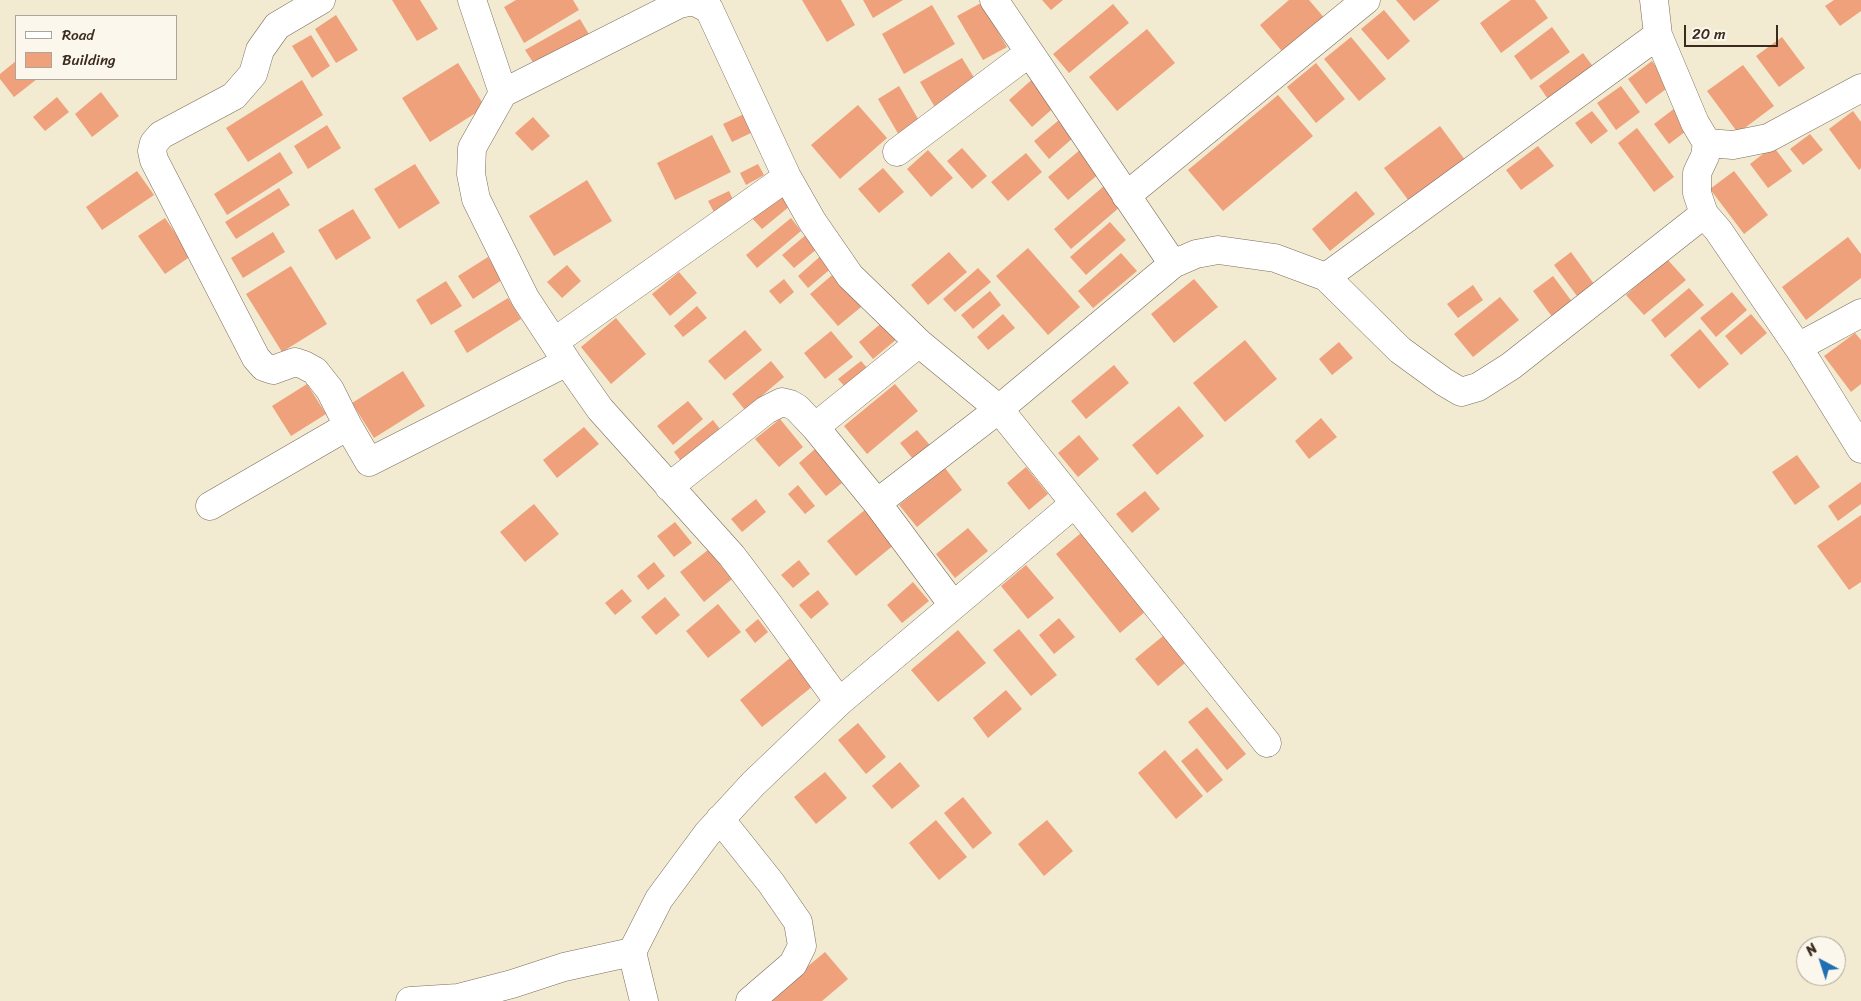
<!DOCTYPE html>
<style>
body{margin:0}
#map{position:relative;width:1861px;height:1001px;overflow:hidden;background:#f2ead1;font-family:Sriracha,sans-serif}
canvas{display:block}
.legend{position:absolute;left:15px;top:15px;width:162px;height:65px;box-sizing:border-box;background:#fbf7ec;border:1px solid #aea59a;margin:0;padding:6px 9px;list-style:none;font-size:15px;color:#3b2a1e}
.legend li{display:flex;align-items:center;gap:10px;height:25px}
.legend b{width:25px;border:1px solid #aea59a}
.north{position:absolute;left:1796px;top:936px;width:50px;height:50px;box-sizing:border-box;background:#fbf7ec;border:1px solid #aea59a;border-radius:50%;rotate:320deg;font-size:14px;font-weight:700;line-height:20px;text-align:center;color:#3b2a1e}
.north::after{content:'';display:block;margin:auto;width:18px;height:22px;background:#1f6fb2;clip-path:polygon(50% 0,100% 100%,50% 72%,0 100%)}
.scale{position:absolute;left:1684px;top:25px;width:94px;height:22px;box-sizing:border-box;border:2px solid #3b2a1e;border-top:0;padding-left:6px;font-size:15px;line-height:18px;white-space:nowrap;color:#3b2a1e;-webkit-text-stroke:4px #fbf7ec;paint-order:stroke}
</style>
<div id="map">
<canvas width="1861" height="1001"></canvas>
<ul class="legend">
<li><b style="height:6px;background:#fff"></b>Road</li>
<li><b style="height:14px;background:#efa17c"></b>Building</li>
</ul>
<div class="north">N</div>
<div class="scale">20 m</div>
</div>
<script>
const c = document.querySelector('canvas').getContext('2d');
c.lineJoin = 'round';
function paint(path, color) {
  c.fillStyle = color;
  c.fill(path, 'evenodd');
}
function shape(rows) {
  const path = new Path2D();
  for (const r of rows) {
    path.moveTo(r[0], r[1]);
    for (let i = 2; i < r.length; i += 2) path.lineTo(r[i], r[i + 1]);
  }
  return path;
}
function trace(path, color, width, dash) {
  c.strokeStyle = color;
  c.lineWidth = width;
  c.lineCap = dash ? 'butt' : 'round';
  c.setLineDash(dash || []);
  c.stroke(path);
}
paint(shape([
 [392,0,420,0,438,29,417,41],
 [516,0,573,0,579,10,524,43,504,7],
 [802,0,841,0,855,25,827,42],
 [863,0,903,0,873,18],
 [1042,0,1063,0,1051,10],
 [1289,0,1309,0,1327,21,1286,56,1260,25],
 [1396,0,1440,0,1414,21],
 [1511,0,1535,0,1548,18,1501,53,1480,23],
 [1834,0,1861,0,1861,11,1840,26,1825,6],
 [981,3,1007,47,983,60,957,16],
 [1113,4,1129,23,1069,73,1053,54],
 [932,5,955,44,904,74,882,34],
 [1384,10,1410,41,1388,60,1361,29],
 [336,15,358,50,336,63,315,29],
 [580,19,590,36,536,67,525,50],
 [1552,27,1570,52,1531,80,1514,56],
 [1147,29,1175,63,1117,111,1089,77],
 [311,35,330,66,312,78,292,46],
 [1351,37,1386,79,1359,101,1324,59],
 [1782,37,1805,68,1779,87,1756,56],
 [1583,53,1597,72,1552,105,1539,86],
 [962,58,978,84,936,109,920,82],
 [16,61,16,79,37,79,14,97,0,79,0,74],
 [1652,61,1670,86,1646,104,1628,79],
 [458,63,485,107,430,142,402,98],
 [1316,63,1345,99,1316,123,1287,87],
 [1743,65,1774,106,1738,133,1707,91],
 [1036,76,1059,103,1032,127,1009,100],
 [302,80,323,115,248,162,226,128],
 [899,86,921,124,900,137,878,99],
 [1621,86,1640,112,1616,130,1597,103],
 [101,92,119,116,92,137,75,114],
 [1278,95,1313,136,1223,211,1188,170],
 [57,97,69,112,45,131,33,117],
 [858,105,887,138,840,179,811,145],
 [1675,108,1690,128,1669,144,1654,124],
 [1592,111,1608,131,1591,144,1575,123],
 [1853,111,1861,122,1861,168,1859,170,1829,129],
 [744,114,753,132,732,142,723,124],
 [533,117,550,136,532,151,515,133],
 [1059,120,1074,137,1049,159,1034,141],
 [327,125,341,148,308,169,294,146],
 [1440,126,1468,164,1412,205,1384,168],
 [1637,128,1674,177,1654,192,1618,143],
 [1810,134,1823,150,1803,165,1790,149],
 [712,135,731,172,675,200,657,163],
 [1538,146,1554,166,1521,190,1506,170],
 [1773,146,1792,171,1768,188,1750,164],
 [962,148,987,176,972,189,947,161],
 [1081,149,1101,172,1068,200,1048,177],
 [928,150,953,178,931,197,907,169],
 [280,152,293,173,227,215,214,194],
 [1026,153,1042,172,1008,201,991,182],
 [415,164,440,203,399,229,374,189],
 [758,164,764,175,746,185,740,173],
 [883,168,904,192,879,213,858,189],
 [137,171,154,195,102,230,86,207],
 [1734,171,1768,215,1744,234,1710,189],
 [587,180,612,221,554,256,529,216],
 [1104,186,1121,206,1071,249,1054,229],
 [279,188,290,205,236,239,225,222],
 [729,191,735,204,715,214,708,201],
 [1356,191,1375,214,1330,251,1312,229],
 [780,194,790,206,762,229,751,217],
 [353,209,371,238,336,260,318,230],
 [165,218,191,256,165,274,138,236],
 [791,218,801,231,757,268,746,255],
 [1110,222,1126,240,1086,275,1070,257],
 [273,232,285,252,243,278,231,258],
 [807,234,818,248,794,268,782,255],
 [1848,237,1861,254,1861,278,1806,320,1782,287],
 [1028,248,1080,307,1048,335,996,276],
 [949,252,967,272,928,305,911,285],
 [1571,252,1594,284,1577,296,1554,265],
 [824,253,834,266,808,288,798,276],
 [1121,253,1137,271,1093,308,1078,291],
 [488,257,502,280,473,299,458,276],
 [1667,259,1686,280,1644,315,1626,295],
 [567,265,581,281,562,298,547,282],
 [291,266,327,324,282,352,246,294],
 [978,268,991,282,955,312,943,299],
 [838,270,866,303,838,326,810,294],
 [679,272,697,293,670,316,652,294],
 [1553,276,1573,303,1553,318,1533,291],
 [784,279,794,292,780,304,769,291],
 [1194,279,1218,307,1174,343,1151,314],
 [446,281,462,306,431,325,416,300],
 [1473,285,1483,300,1458,318,1447,304],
 [1689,288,1704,305,1665,338,1651,320],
 [990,291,1001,305,973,329,961,315],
 [1732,292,1747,310,1716,337,1700,318],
 [1500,297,1519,320,1473,357,1454,334],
 [508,298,521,319,467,353,454,331],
 [697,306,707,318,683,337,674,326],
 [1003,314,1015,328,988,350,977,337],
 [1751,314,1767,333,1741,355,1725,336],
 [616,318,646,354,611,384,581,347],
 [884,321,898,338,873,359,859,342],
 [1700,329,1729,364,1699,389,1670,355],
 [745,330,762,350,725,380,708,361],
 [831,331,853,357,825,379,804,353],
 [1855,333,1861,340,1861,384,1851,392,1824,356],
 [1245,340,1277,379,1225,422,1193,383],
 [1339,342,1353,358,1332,375,1319,359],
 [771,361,784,377,745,410,732,394],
 [861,361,870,371,847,389,838,379],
 [1114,365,1129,383,1086,419,1071,401],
 [403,371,425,406,374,438,352,403],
 [307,384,326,414,291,436,272,406],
 [895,384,918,411,867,454,844,426],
 [688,401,703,419,673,445,657,426],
 [1179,406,1204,436,1157,475,1132,445],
 [1321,418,1337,437,1309,459,1295,441],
 [780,419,803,447,779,467,755,439],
 [713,420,723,433,684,465,674,452],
 [584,427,599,444,557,478,543,460],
 [917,430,934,450,917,464,900,443],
 [1079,435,1099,459,1078,477,1058,453],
 [815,449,842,483,826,496,799,463],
 [1797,455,1820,487,1795,505,1772,472],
 [1026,467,1048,494,1029,510,1007,483],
 [945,468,962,490,917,527,899,505],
 [1861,482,1861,504,1838,521,1828,506],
 [798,485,815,506,805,514,788,494],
 [1145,491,1160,509,1132,533,1116,514],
 [756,499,766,512,742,532,731,519],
 [534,504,559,534,525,562,500,532],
 [866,509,895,544,856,576,827,541],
 [1861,515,1861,582,1849,590,1817,546],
 [675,522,692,543,674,557,657,536],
 [968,528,988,551,955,578,936,554],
 [1081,533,1146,611,1120,633,1056,554],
 [708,550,732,579,704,602,680,572],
 [799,560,810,574,793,588,781,575],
 [654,562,665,576,648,590,637,576],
 [1026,565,1054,598,1028,619,1001,586],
 [913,582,929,601,902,623,887,605],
 [622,589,632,601,615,615,605,603],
 [818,590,829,604,811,619,799,605],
 [665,597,680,615,656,635,641,617],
 [718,604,741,632,708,658,686,631],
 [1059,618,1075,637,1054,654,1039,635],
 [758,619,768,632,755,643,745,630],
 [1019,629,1057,675,1031,696,993,650],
 [958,630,986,663,938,702,911,670],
 [1163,636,1185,663,1158,686,1135,659],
 [790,658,813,686,762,727,740,700],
 [1006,690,1022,709,988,738,973,718],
 [1207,707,1246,754,1227,770,1188,722],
 [858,723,886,757,866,774,838,740],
 [1197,748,1223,780,1207,793,1181,761],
 [1165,750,1203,796,1176,819,1138,773],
 [900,762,920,786,892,809,872,786],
 [825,772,847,798,816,824,794,797],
 [963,797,992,833,973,849,944,813],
 [936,820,967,857,939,880,909,843],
 [1047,820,1073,851,1044,876,1018,844],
 [825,952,848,979,822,1001,766,1001]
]), '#efa17c');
const minor = shape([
 [321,0,277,26,260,50,253,74,234,96,161,135,154,143,152,151,154,160,256,358,264,367,273,370,295,362,304,365,315,371,330,390,348,426,369,462,567,362],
 [472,0,503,93,472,148,471,174,476,199,525,298,567,362,600,409,732,556,769,605,839,702],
 [994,0,1173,264],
 [1654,0,1658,35,1695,123,1707,143,1705,156,1697,173,1697,193,1704,214,1718,230,1798,347,1861,449],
 [503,93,679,4,693,1,709,9,787,177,812,221,850,276,919,343,999,409,1267,743],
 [1707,143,1733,145,1768,138,1861,88],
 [897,152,1029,53],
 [1126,196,1366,0],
 [1326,277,1658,35],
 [554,342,787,177],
 [1798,347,1861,313],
 [815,427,919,343],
 [669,487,766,410,782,402,790,404,797,408,815,427,877,503,953,605],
 [877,503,999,409,1173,264,1196,254,1218,250,1275,258,1326,277,1400,350,1444,382,1461,392,1478,387,1511,366,1704,214],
 [210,506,348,426],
 [720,819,771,883,798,922,802,946,793,964,750,1001],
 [410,1001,458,998,512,984,564,967,632,952],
 [644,1001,632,952,659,899,707,834,753,784,839,702,1074,504]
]);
trace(minor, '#7b6d5d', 29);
trace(minor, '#fff', 28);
</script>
